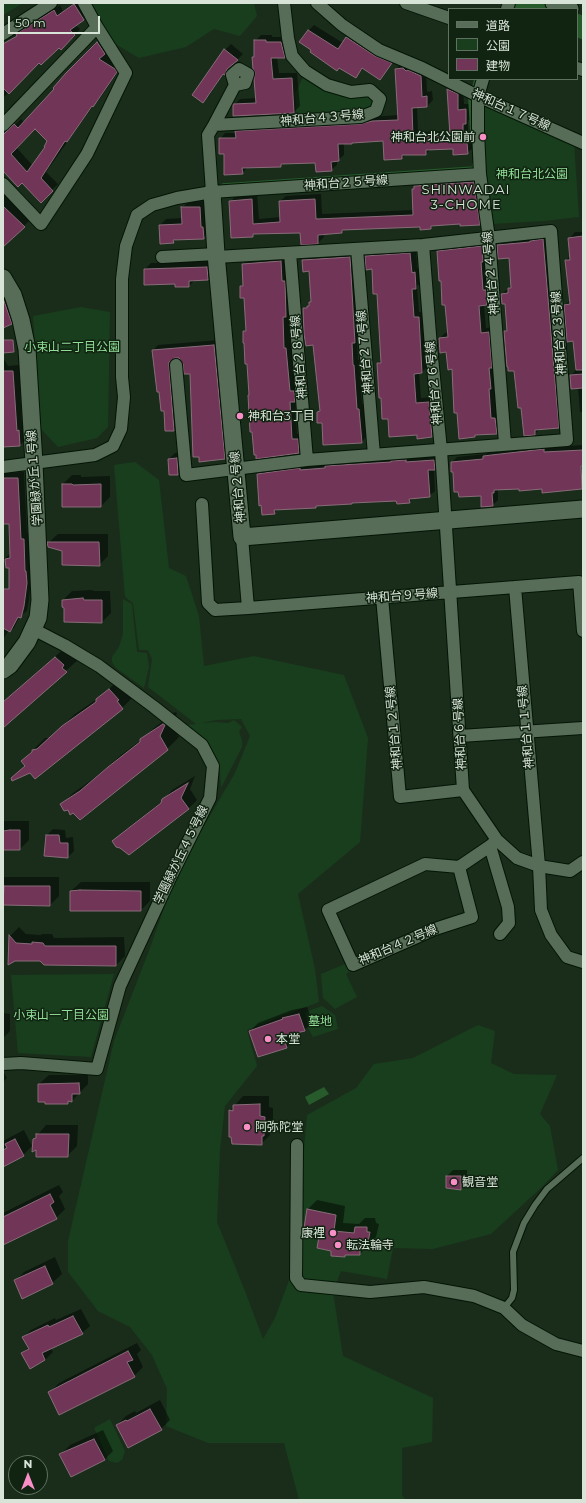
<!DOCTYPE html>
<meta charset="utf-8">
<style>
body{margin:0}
#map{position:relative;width:586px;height:1503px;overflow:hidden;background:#1a2d1b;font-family:Montserrat,"Noto Sans JP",sans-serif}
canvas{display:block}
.frame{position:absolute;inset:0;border:4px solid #d8e4d8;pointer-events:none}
.legend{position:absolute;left:448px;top:8px;width:130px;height:72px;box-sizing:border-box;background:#112412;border:1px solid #617161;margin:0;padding:5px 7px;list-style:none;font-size:12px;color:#d8e4d8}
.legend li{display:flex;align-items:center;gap:8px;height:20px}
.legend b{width:20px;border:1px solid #617161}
.north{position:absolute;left:8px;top:1455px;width:40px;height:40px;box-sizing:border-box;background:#112412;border:1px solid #617161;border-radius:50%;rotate:0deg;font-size:11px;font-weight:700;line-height:16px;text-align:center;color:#d8e4d8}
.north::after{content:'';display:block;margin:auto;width:14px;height:18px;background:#fa8fc8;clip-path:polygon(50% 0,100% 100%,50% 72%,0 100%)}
.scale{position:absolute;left:8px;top:16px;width:92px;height:18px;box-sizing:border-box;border:2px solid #d8e4d8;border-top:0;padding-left:5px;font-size:12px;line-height:14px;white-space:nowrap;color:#d8e4d8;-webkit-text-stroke:3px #112412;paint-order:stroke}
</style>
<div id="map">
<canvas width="586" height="1503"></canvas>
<div class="frame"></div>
<ul class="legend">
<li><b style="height:5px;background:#576d58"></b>道路</li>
<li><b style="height:11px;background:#193e1d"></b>公園</li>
<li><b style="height:11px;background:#713657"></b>建物</li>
</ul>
<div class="north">N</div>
<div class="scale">50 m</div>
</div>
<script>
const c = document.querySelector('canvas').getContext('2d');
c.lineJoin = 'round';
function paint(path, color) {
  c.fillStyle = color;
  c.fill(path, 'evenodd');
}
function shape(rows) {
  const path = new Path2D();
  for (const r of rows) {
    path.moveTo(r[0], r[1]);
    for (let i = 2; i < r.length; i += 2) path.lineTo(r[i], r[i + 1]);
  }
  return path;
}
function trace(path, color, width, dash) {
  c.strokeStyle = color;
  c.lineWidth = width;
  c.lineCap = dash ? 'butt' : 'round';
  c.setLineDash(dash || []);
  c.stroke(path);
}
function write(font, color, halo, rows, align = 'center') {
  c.font = font + ' Montserrat,"Noto Sans JP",sans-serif';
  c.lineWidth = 3;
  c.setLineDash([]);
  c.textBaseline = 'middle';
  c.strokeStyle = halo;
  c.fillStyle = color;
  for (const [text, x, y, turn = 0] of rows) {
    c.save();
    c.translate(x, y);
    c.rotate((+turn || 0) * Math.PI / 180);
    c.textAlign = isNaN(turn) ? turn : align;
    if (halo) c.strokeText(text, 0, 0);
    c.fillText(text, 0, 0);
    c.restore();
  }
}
paint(shape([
 [3,3,23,3,3,15],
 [91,3,254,3,257,16,240,36,214,29,186,47,139,58,112,42],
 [304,76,316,85,342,97,370,96,373,100,373,106,368,109,296,115,295,93],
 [480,103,574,142,579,217,544,221,492,224],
 [81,307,110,312,108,427,97,438,58,447,41,429,33,316],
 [135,462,159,480,169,568,186,576,199,616,204,666,254,656,344,675,368,738,360,842,298,894,315,969,319,1002,247,1030,257,1066,225,1106,220,1150,217,1222,245,1291,263,1339,275,1318,294,1267,307,1115,356,1088,374,1064,413,1058,478,1025,495,1031,491,1063,514,1074,557,1075,540,1114,550,1126,558,1170,543,1186,491,1234,433,1249,393,1248,387,1279,341,1271,333,1292,343,1356,433,1398,432,1442,402,1448,402,1495,405,1500,299,1500,284,1443,208,1443,166,1426,167,1389,152,1355,130,1327,98,1311,68,1272,68,1241,114,1041,150,948,168,897,188,853,235,773,250,736,241,719,217,720,202,723,216,722,228,723,234,720,242,727,239,732,242,740,242,747,221,788,220,770,213,751,202,736,188,725,196,724,148,687,152,659,148,650,139,650,133,603,125,597,114,465],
 [123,599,132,604,137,652,147,653,149,667,144,688,116,668,112,662,112,657,119,647,123,634],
 [345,964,349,972,346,974,357,997,335,1009,323,998,321,974],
 [114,974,91,1057,18,1053,11,975],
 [322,1006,335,1015,338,1029,313,1037,308,1028,305,1012],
 [110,1419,125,1451,122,1460,117,1463,109,1461,94,1428]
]), '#193e1d');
paint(shape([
 [324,1087,329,1094,309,1105,305,1097]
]), '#275b2c');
paint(shape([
 [74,3,83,3,89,13,75,25,80,29,67,43,59,47,39,61,3,98,3,46,23,29,60,5,63,11],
 [314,25,343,43,352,32,396,58,380,79,364,67,355,77,312,50,308,31],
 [261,35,272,35,272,37,287,37,290,51,284,57,277,57,279,73,297,73,300,106,294,112,234,115,234,105,240,99,257,98,256,73,253,58,255,55,255,41],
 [104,37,110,47,104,53,122,66,99,100,93,106,46,172,58,184,41,201,22,182,3,168,3,142,5,134,21,119,24,122,55,89,67,73],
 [35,128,49,141,46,147,33,166,16,147],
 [231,44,243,54,224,73,209,96,203,101,225,50],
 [402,63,426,70,427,92,432,91,433,100,427,106,417,107,418,132,450,131,448,89,453,84,463,89,464,104,471,104,472,118,468,121,468,138,472,138,473,148,467,153,454,148,431,149,426,154,406,154,402,158,385,159,384,140,344,143,344,155,337,161,337,165,331,170,316,162,284,163,281,166,248,167,242,173,225,153,220,139,225,133,236,133,242,126,399,115,396,69],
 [479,177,485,219,479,224,461,223,435,224,431,228,421,226,345,229,342,232,323,233,324,237,318,243,301,232,255,233,252,236,230,202,236,196,257,194,259,219,281,217,280,201,286,196,321,194,322,214,414,210,413,190,421,181],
 [3,190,14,200,12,203,30,220,3,246],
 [206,201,209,232,203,238,177,239,173,242,161,243,160,225,166,219,183,218,182,208,188,202],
 [575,232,583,232,583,417,583,412,580,412,578,387,571,375,576,370,574,340,565,305,570,300,566,260,570,256,570,238],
 [548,234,564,421,558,427,540,429,535,434,505,332,508,328,506,303,502,294,512,285,510,257,498,246,504,240],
 [487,241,492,299,486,304,484,304,486,328,494,327,502,427,496,433,476,434,474,436,447,351,440,338,445,333,448,332,446,304,438,251,444,246],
 [416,248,417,268,420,267,421,283,417,286,419,312,424,312,427,367,422,372,419,372,421,398,434,397,437,431,431,437,418,434,389,418,378,363,382,359,378,292,373,268,366,256,371,251],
 [355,252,360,337,357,340,358,360,359,360,362,404,364,404,367,436,362,442,322,422,318,412,320,409,314,344,304,309,312,300,310,270,304,270,303,260,308,255],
 [287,255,292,310,289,313,290,343,292,343,300,395,295,399,297,434,303,434,304,447,298,452,248,363,244,331,247,328,245,297,241,287,244,284,243,264,249,258],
 [213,261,214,273,208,279,195,280,189,286,176,283,145,269,151,263],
 [3,281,17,317,11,323,3,326],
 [219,340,229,454,224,458,191,373,183,360,176,356,173,360,179,425,174,430,166,430,165,410,153,350,158,345],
 [3,358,8,366,19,365,22,425,25,425,26,439,20,445,3,441],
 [583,445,583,488,561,489,520,488,498,489,498,500,493,505,454,471,452,462,457,457,486,454,490,451],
 [175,453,183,453,184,468,178,474,170,474,169,459],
 [439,455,440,463,434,469,435,491,429,496,414,497,409,502,397,499,317,505,316,507,278,509,274,513,258,474,264,469],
 [24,472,27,533,29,533,32,564,29,600,27,611,20,616,14,628,9,632,9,630,3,639,3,610,8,600,27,569,10,583,10,567,4,559,11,553,10,523,3,523,3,473],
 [72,475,81,475,81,477,110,476,110,497,101,506,63,484],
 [58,534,108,534,108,556,99,565,63,550,48,543],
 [92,590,94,591,110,591,111,613,102,622,65,607,63,600,72,591],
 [67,646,78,660,3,726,3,702],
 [121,678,134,696,122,708,30,771,12,779,26,765,22,761,45,738,50,738,75,714,100,697],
 [175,712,177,713,172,724,179,737,167,749,68,809,61,805,73,793,93,779,121,755,144,738,154,728],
 [195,776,190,789,197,800,188,809,114,841,123,832,162,801,172,790],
 [3,821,29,821,29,840,20,849,3,849],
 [53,829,65,830,66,838,73,837,74,851,68,857,47,835],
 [3,877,59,877,59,896,50,905,3,904],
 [81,882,150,882,150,901,141,910,71,891],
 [19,927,26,934,41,935,42,934,52,934,54,938,124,937,125,956,116,965,41,960,14,960,9,963,10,936],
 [307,1007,313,1022,304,1030,293,1033,295,1038,287,1047,259,1056,250,1031,258,1023,292,1010],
 [3,1013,10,1014,10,1031,4,1037],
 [3,1071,7,1078,3,1082],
 [49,1075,88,1075,88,1084,72,1101,70,1100,67,1103,39,1084],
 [243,1096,269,1096,269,1107,273,1108,273,1126,270,1129,270,1135,261,1144,230,1111],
 [46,1125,78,1125,77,1146,67,1156,34,1139],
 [24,1130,32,1146,23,1155,3,1166,3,1141],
 [453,1170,467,1170,467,1183,461,1189,447,1187,447,1176],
 [59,1185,63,1192,59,1196,65,1209,56,1218,3,1244,3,1213],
 [317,1200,345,1206,343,1223,359,1224,365,1218,375,1218,376,1223,379,1224,376,1237,360,1254,347,1254,344,1256,332,1251,308,1209],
 [55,1257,62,1274,52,1283,15,1281,24,1272],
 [81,1309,90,1326,82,1333,51,1348,53,1352,45,1360,22,1353,29,1347,24,1337,31,1330,55,1318,56,1320],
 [137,1343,141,1350,137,1354,143,1367,134,1376,50,1392,59,1383],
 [160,1400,170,1420,161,1429,117,1425,126,1416,135,1411,136,1413],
 [103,1430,113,1451,104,1460,61,1454,70,1445]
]), '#0007');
trace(shape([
 [472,134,470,100,476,79],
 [223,185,474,168,474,164]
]), '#275b2c', 3.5);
trace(shape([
 [522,3,538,9],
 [577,25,583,28]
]), '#275b2c', 22);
const building = shape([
 [74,4,84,20,70,30,75,35,61,50,59,48,41,65,39,63,9,94,3,88,3,44,17,36,16,34,54,10,57,16,74,4],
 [308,30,338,49,346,37,375,56,392,63,380,80,362,68,356,78,339,68,337,71,310,52,311,50,299,42,308,30],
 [254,40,266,40,266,42,281,42,285,58,271,58,273,79,292,78,294,113,233,116,233,104,256,103,254,79,255,73,253,69,252,57,254,57,254,40],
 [97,42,105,54,99,59,115,69,117,72,93,107,92,106,67,142,65,141,41,178,53,191,41,203,22,183,18,187,3,171,3,135,14,124,18,128,54,89,53,88,66,73,97,42],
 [35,129,47,141,44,147,45,147,27,172,11,154,35,129],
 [224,49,238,60,227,69,225,75,223,74,203,103,192,95,224,49],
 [403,68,406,71,408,70,421,76,422,97,427,96,427,107,412,108,413,137,450,136,447,89,458,94,458,110,466,109,466,124,463,124,463,143,467,143,468,154,453,155,453,149,426,150,426,155,402,155,402,159,384,160,383,141,352,143,352,144,338,144,339,161,331,162,332,171,316,172,315,163,281,164,281,167,242,168,243,174,224,175,224,154,219,154,219,138,236,138,235,131,361,124,372,121,398,120,395,69,403,68],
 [474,182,480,225,460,226,460,224,431,226,431,229,420,230,420,227,342,230,342,233,318,235,318,244,301,245,300,233,253,234,253,237,231,238,229,201,252,199,253,224,280,222,279,201,315,199,316,219,413,215,412,189,414,189,414,186,474,182],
 [3,206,25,227,3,247,3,206],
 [181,207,200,207,201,227,203,227,204,239,173,240,174,243,160,244,159,225,182,224,181,207],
 [583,236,583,370,576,370,573,341,567,342,564,305,570,304,565,260,570,260,568,238,583,236],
 [543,239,559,428,535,430,535,435,524,436,521,408,518,408,514,371,508,371,508,367,507,367,504,331,507,331,505,304,502,304,501,294,508,293,508,288,511,288,509,258,498,259,497,245,530,242,530,241,543,239],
 [482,246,483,261,483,262,481,262,483,290,486,290,487,305,479,306,481,333,489,332,492,368,489,368,491,389,489,389,491,418,495,418,497,434,475,435,475,437,459,439,457,413,454,413,452,369,448,370,446,352,440,353,439,338,448,337,445,305,442,305,441,281,439,281,437,251,482,246],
 [410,253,412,273,415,272,416,289,412,289,414,317,419,317,422,373,414,374,416,403,429,402,432,437,417,439,417,435,389,437,388,419,382,419,381,398,379,398,377,363,381,363,377,294,373,294,372,269,366,270,365,256,410,253],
 [350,257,355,343,352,343,353,365,354,365,357,409,359,409,362,443,323,445,322,423,317,423,317,412,320,411,313,345,306,346,304,334,303,308,307,308,307,306,309,306,309,302,311,302,309,271,303,272,302,260,350,257],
 [281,261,282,281,285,281,286,317,283,317,284,348,286,348,290,391,294,391,295,402,290,402,292,439,298,439,299,453,256,459,256,455,254,455,252,432,250,432,248,395,249,395,247,364,245,364,244,343,243,343,243,331,246,331,244,298,240,298,240,286,243,286,242,264,281,261],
 [207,267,208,280,189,281,189,287,175,287,175,284,144,285,144,269,207,267],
 [3,298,12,324,3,328,3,298],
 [3,340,13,340,14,352,3,353,3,340],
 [214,345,225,459,199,462,199,457,193,457,190,374,184,374,183,364,179,358,175,358,169,362,169,366,174,431,165,431,164,411,161,411,159,392,157,392,152,350,214,345],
 [3,371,13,371,17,431,19,430,20,446,3,447,3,371],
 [583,374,583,388,571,389,570,375,583,374],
 [544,449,544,452,583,450,583,466,581,466,582,489,542,493,542,489,519,491,519,489,494,490,494,493,492,493,493,506,481,507,481,496,459,497,458,492,454,492,453,472,451,472,451,462,483,459,483,456,544,449],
 [177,458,178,475,169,475,168,459,177,458],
 [406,460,406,462,434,460,435,470,428,470,430,497,409,499,410,503,397,504,396,501,352,503,352,504,316,506,316,508,274,510,275,514,262,515,261,505,259,506,257,474,300,468,300,470,325,468,325,466,391,462,391,461,406,460],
 [3,478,18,478,21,539,24,539,25,571,26,571,27,583,24,606,21,618,18,617,10,632,3,628,3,589,9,589,9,568,6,568,5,559,10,558,9,524,3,524,3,478],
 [62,484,72,484,73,485,101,484,101,507,62,507,62,484],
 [47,542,99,542,100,566,62,565,62,551,48,547,47,542],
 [83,598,84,600,102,600,102,623,64,622,64,608,62,607,62,600,83,598],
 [55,657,64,665,62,668,67,672,3,728,3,702,55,657],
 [109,689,119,700,117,701,123,709,35,779,30,773,12,781,11,778,25,766,21,761,32,752,32,750,37,749,62,726,96,702,96,699,109,689],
 [163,724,165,725,160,736,168,750,80,820,73,813,70,815,68,810,64,811,60,804,80,791,108,767,140,742,140,739,163,724],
 [188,783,181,798,189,809,129,855,120,848,116,847,112,841,161,803,162,799,188,783],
 [10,830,20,830,20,850,3,850,3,831,10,830],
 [46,835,59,835,60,843,68,843,68,858,44,856,46,835],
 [4,886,50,886,50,906,3,905,4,886],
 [80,890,141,891,141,911,70,911,70,891,80,890],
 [9,935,16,943,32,944,32,942,43,943,45,946,116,946,116,966,44,965,40,961,15,961,8,965,9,935],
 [299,1014,305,1031,283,1036,287,1048,258,1057,249,1031,283,1019,282,1018,299,1014],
 [79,1083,80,1094,72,1094,72,1102,68,1101,68,1104,45,1104,45,1102,38,1102,38,1084,79,1083],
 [260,1104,260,1116,265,1117,264,1136,262,1136,262,1145,232,1144,231,1137,229,1137,229,1110,233,1111,233,1105,260,1104],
 [36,1134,69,1134,68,1157,36,1157,36,1150,32,1152,33,1139,36,1138,36,1134],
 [15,1139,24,1156,3,1167,3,1150,7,1148,5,1144,15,1139],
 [446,1176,461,1176,461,1190,446,1188,446,1176],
 [50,1194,54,1202,50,1205,57,1219,3,1245,3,1217,50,1194],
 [307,1209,336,1215,334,1231,354,1233,355,1227,367,1227,367,1232,370,1232,367,1247,360,1245,360,1255,345,1255,345,1257,331,1256,331,1251,317,1248,320,1231,304,1228,307,1209],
 [45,1266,53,1284,22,1299,14,1280,45,1266],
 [73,1316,83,1334,42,1353,45,1360,30,1369,21,1353,29,1349,22,1337,48,1325,49,1327,73,1316],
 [128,1351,133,1360,127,1362,135,1377,59,1415,48,1392,128,1351],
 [150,1409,162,1430,128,1448,116,1425,126,1420,127,1421,150,1409],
 [94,1439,105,1460,71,1477,59,1454,94,1439]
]);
paint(building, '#713657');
trace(building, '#886c79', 1);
const lane = shape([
 [504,1308,512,1298,514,1290,513,1252,524,1223,535,1205,547,1189,583,1158]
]);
const street = shape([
 [317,3,342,25,379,50,422,68,478,96,583,143],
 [406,3,449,18],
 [507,9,509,3],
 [3,34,51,3],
 [577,68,583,70],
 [483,79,478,96,478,132,480,174,489,238,505,444],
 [3,125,97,27],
 [214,125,235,85,232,75,239,69,248,74,245,83,235,85],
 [3,184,41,224,87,154,126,73,97,27,84,3],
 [212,192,208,135,214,125,361,117,376,111,380,99,370,90,351,92,327,85,305,71,292,56,288,38,284,3],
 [423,245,431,347,441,450,463,790,497,840,517,858,539,866,570,871,583,862],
 [357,249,374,455],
 [290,253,307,460],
 [162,257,216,254],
 [176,365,186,475,307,460,567,440,551,231,423,245,216,257],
 [3,467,95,455,113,446,121,429,124,397,122,377,122,279,126,246,137,215,152,205,177,198,212,192,480,174],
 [202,504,208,603,215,610,248,608],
 [242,537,248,608,579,582,583,631],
 [515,587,539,866,541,910,551,935,567,957,583,962],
 [382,597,400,797,463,790],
 [460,736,583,728],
 [490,846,508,907,509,923,500,934],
 [459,867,425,864,328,910,353,965,435,929,472,917,459,867,490,846,497,840],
 [3,1064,21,1063,97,1069,120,986,172,874,210,798,213,766,202,745,154,707,99,666,64,645,33,629],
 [297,1145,296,1278,301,1285,370,1292,424,1287,474,1296,504,1308,522,1325,556,1344,583,1351]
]);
const secondary = shape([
 [554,3,570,9],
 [212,192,216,254,242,537,583,509],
 [3,278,13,295,21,320,27,349,34,463,40,600,38,618,27,642,10,665,3,670]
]);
trace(lane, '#041506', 8);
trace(street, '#041506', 14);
trace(secondary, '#041506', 19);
trace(lane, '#576d58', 6);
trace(street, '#576d58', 12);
trace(secondary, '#576d58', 17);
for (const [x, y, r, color] of [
 [483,137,4,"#fa8fc8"],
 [240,416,4,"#fa8fc8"],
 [268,1039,4,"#fa8fc8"],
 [247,1127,4,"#fa8fc8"],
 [454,1182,4,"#fa8fc8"],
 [333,1233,4,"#fa8fc8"],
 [338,1245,4,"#fa8fc8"]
]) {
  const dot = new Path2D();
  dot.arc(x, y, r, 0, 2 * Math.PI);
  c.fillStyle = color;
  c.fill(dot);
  trace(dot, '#112412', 1.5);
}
write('12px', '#d8e4d8', '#112412', [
 ["神和台１７号線",511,110,24],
 ["神和台４３号線",322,118,-5],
 ["神和台２５号線",346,183,-4],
 ["神和台２４号線",491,273,-95],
 ["神和台２３号線",559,333,-94],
 ["神和台２７号線",365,352,-95],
 ["神和台２８号線",299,357,-95],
 ["神和台２６号線",434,383,-95],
 ["学園緑が丘１号線",35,478,-94],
 ["神和台２号線",238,487,-95],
 ["神和台９号線",402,596,-4],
 ["神和台１１号線",526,727,-95],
 ["神和台１２号線",394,728,-95],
 ["神和台６号線",460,734,-93],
 ["学園緑が丘４５号線",181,855,-64],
 ["神和台４２号線",398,945,-23]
]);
write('12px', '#d8e4d8', '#112412', [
 ["神和台北公園前",475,137,"right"],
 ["神和台3丁目",248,416],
 ["本堂",276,1039],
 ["阿弥陀堂",255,1127],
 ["観音堂",462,1182],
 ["康裡",325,1233,"right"],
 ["転法輪寺",346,1245]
], 'left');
write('12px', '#92dd97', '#112412', [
 ["神和台北公園",532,174],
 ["小束山二丁目公園",72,347],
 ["小束山一丁目公園",61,1015],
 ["墓地",320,1021]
]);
c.letterSpacing = '1px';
write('13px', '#d8e4d8', '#112412', [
 ["SHINWADAI",466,190],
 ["3-CHOME",466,205]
]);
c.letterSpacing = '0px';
</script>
